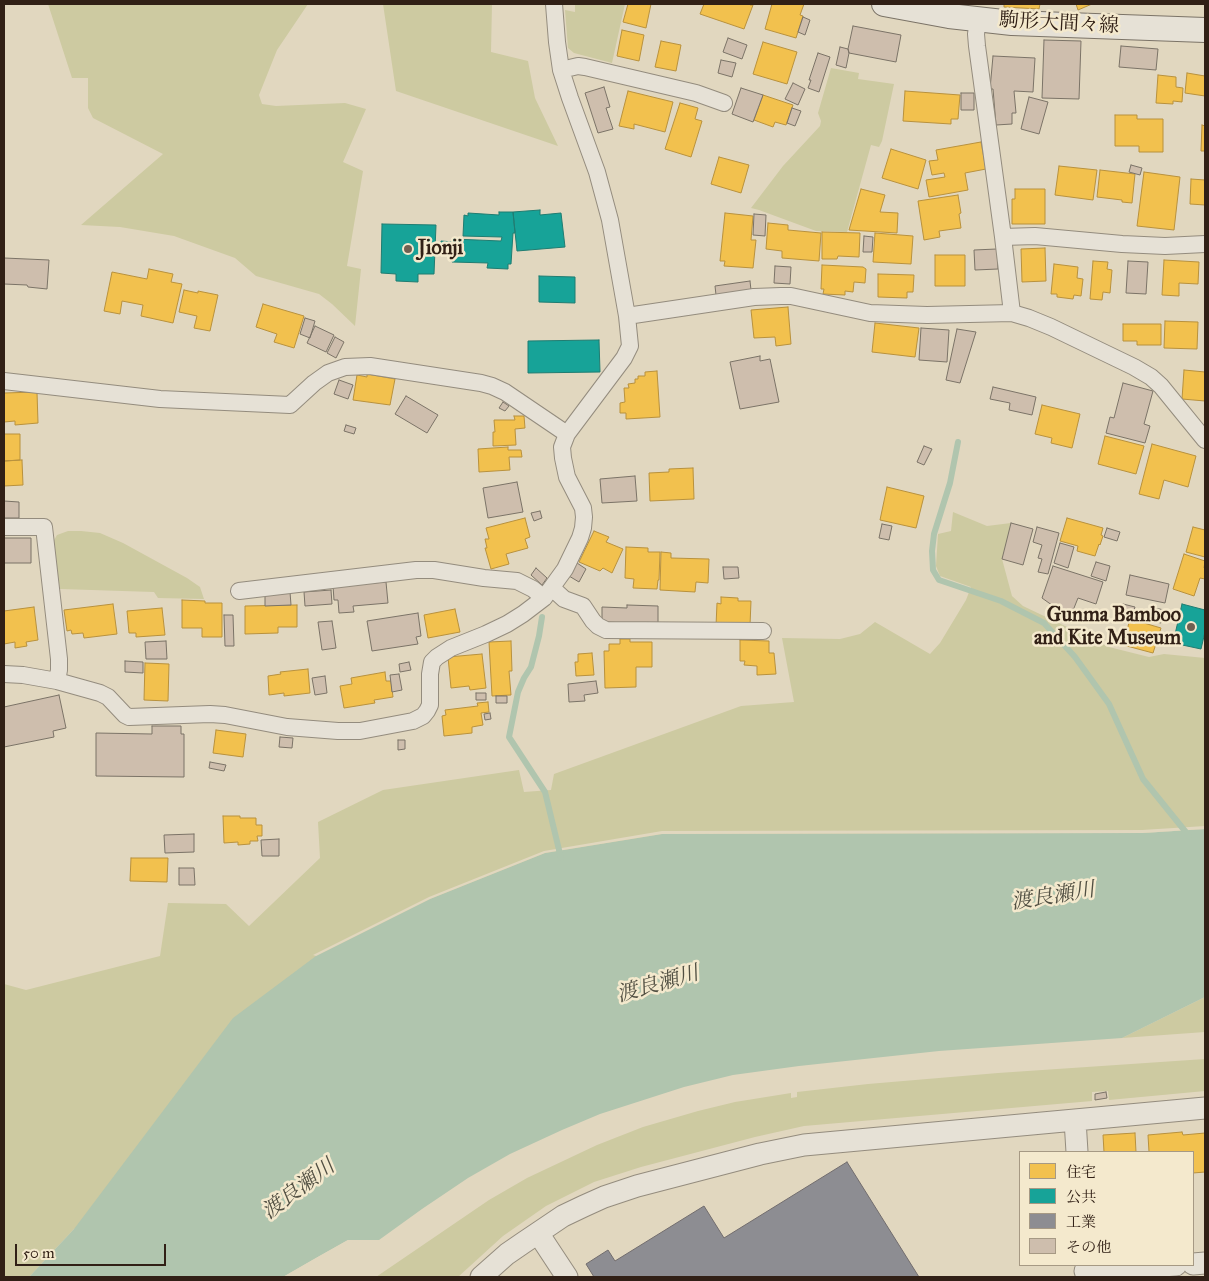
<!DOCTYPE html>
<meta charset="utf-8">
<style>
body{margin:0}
#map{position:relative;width:1209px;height:1281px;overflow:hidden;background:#e1d7bf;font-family:"IM FELL Great Primer","Noto Serif JP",serif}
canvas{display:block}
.frame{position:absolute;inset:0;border:5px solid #312016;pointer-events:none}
.legend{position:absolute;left:1019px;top:1151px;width:175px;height:115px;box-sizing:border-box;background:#f4e9cd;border:1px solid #a69984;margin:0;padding:6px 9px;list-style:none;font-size:15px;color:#312016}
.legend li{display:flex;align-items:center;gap:10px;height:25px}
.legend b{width:25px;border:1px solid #a69984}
.scale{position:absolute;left:15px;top:1244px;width:151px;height:22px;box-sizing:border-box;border:2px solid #312016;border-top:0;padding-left:6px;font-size:15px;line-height:18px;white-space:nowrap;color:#312016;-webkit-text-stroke:4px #f4e9cd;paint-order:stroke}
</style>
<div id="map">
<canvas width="1209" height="1281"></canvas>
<div class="frame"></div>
<ul class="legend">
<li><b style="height:14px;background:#f2c14e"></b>住宅</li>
<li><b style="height:14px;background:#17a398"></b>公共</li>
<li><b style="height:14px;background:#8d8d92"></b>工業</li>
<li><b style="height:14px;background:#cebead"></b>その他</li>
</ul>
<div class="scale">50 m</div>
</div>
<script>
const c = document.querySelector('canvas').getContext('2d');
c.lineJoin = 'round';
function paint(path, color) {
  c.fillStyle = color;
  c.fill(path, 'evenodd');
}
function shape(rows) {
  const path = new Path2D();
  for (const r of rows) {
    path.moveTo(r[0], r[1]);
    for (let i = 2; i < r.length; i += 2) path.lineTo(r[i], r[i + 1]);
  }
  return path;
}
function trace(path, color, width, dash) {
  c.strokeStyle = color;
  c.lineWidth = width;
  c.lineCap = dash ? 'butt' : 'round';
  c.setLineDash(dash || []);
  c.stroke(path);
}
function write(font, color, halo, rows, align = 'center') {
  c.font = font + ' "IM FELL Great Primer","Noto Serif JP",serif';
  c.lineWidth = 5;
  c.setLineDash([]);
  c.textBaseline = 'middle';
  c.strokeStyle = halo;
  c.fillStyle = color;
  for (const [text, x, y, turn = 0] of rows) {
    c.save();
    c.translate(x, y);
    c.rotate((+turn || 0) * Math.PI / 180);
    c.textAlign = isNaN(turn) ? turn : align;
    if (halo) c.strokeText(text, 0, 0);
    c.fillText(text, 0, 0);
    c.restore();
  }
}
paint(shape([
 [48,4,308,4,277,50,259,95,262,104,276,106,345,103,366,109,343,162,363,171,347,266,361,269,355,326,332,304,319,294,256,276,235,258,174,236,120,227,81,225,163,154,93,118,88,108,88,78,72,78],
 [383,4,492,4,491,52,528,61,535,98,558,146,396,91],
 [575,4,625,4,612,63,574,53,568,48,565,10,575,12],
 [831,68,859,73,858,79,894,84,882,141,879,147,871,145,847,232,816,231,759,210,751,208,783,166,820,126,821,121,818,113],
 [953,512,987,526,1011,523,1002,559,1012,596,1023,606,1109,647,1149,657,1164,654,1205,658,1205,829,1143,833,74,1229,29,1277,4,1277,4,984,26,990,160,956,168,903,226,904,249,926,320,858,318,822,383,790,519,770,524,792,551,790,554,774,741,706,794,702,782,638,840,639,860,634,875,622,930,654,940,643,966,600,971,587,940,576,936,566,938,534,951,531],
 [68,531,81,531,100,533,123,543,187,578,200,587,204,599,158,598,154,592,60,589,53,542,57,535],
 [1205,997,1205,1032,1122,1038],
 [1205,1059,1205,1091,1109,1100,1108,1091,1092,1092,1092,1101,804,1126,755,1137,641,1167,594,1182,546,1206,503,1236,458,1277,376,1277,489,1200,527,1178,597,1145,643,1127,698,1111,735,1102,791,1093,791,1098,797,1097,797,1092,868,1084,998,1073]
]), '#cdcaa1');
paint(shape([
 [1205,829,1205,997,1122,1038,939,1051,799,1066,733,1075,684,1087,600,1114,562,1130,510,1154,468,1178,422,1209,379,1240,348,1240,316,1258,283,1277,29,1277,74,1229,233,1018,316,956,430,899,545,853,662,834,1143,833]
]), '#b0c5ae');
paint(shape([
 [1205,826,1205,829,1143,833,662,834,545,853,430,899,316,956,313,955,429,897,544,851,662,831,1142,830],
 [348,1240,379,1240,377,1242,349,1243,288,1277,283,1277,316,1258]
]), '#e1d7bf');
const homes = shape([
 [628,4,651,4,646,28,623,22,628,4],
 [704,4,750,4,750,5,753,5,744,29,700,14,704,4],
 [772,4,804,4,800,15,803,16,796,38,765,29,772,4],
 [1004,4,1040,4,1039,9,1004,7,1004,4],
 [1076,4,1092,4,1078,10,1076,4],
 [622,30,644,35,639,61,617,56,622,30],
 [661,41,681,45,676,71,655,67,661,41],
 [763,42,797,52,787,84,753,74,763,42],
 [1187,73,1205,76,1205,96,1185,93,1187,73],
 [1158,75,1176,77,1176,87,1183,88,1182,102,1173,101,1173,104,1156,103,1158,75],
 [628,91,673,102,665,132,634,124,634,129,619,126,628,91],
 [905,91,960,95,958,119,951,119,951,124,903,121,905,91],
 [763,95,793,105,786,125,775,122,773,127,754,120,763,95],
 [680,103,698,108,695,119,702,121,691,157,665,149,680,103],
 [1115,115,1137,115,1137,119,1163,119,1163,152,1139,152,1139,146,1115,146,1115,115],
 [1202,125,1205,126,1205,151,1201,151,1202,125],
 [981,142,986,169,965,173,968,190,929,197,926,180,945,177,944,173,932,175,929,161,938,160,936,150,981,142],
 [891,149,926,160,918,189,882,178,891,149],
 [719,157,749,165,741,193,711,184,719,157],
 [1059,166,1097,170,1093,200,1055,195,1059,166],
 [1100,170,1135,174,1132,203,1122,202,1122,200,1097,197,1100,170],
 [1144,172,1180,177,1174,230,1137,226,1144,172],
 [1191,179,1205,180,1205,205,1190,204,1191,179],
 [861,189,885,195,880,212,898,213,897,233,849,230,861,189],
 [1015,189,1045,189,1045,224,1012,224,1012,199,1015,199,1015,189],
 [958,195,961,213,959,214,961,228,939,231,940,237,924,240,918,201,958,195],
 [725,213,753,216,751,240,756,240,753,268,724,266,725,261,720,261,725,213],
 [768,223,788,225,788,230,821,233,819,261,782,258,782,251,766,249,768,223],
 [822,232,860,233,859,257,838,256,837,259,822,259,822,232],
 [875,233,913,236,911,264,873,262,875,233],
 [1045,248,1046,281,1022,282,1021,249,1045,248],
 [935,255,965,255,965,286,935,286,935,255],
 [1164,260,1199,262,1198,284,1179,283,1179,296,1162,295,1164,260],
 [1093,261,1108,262,1107,269,1112,270,1110,293,1103,292,1102,300,1090,299,1093,261],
 [1054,264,1078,267,1077,278,1083,279,1081,296,1074,295,1073,299,1057,297,1057,294,1051,294,1054,264],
 [822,265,863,267,866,269,865,283,854,282,853,292,845,291,845,295,823,294,824,289,821,289,822,265],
 [149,269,173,274,171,282,182,284,173,323,141,316,143,305,122,301,120,314,104,311,112,272,147,279,149,269],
 [878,274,914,275,913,292,907,292,907,298,878,297,878,274],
 [184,290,198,293,198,291,218,295,210,331,194,328,197,316,179,312,184,290],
 [263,304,304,316,294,348,274,342,277,334,256,327,263,304],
 [788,307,791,344,776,346,775,337,754,338,751,310,788,307],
 [1165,321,1198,322,1197,349,1164,348,1165,321],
 [875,323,919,328,915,357,872,352,875,323],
 [1123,324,1161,324,1161,345,1137,345,1137,341,1123,341,1123,324],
 [1184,370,1205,372,1205,401,1182,399,1184,370],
 [657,371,660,417,626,419,626,413,620,413,620,403,625,402,624,388,629,388,628,384,635,383,635,379,638,379,638,376,645,376,645,372,657,371],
 [367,374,395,379,390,405,353,400,357,375,367,377,367,374],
 [37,392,38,423,15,425,15,421,4,422,4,393,37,392],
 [1042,405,1080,414,1072,448,1051,443,1052,438,1035,434,1042,405],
 [514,416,524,416,525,428,515,429,516,445,493,446,493,432,495,432,494,420,515,420,514,416],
 [4,434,20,434,20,460,4,461,4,434],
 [1105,436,1144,446,1136,474,1098,464,1105,436],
 [1152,444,1196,456,1188,487,1164,480,1159,499,1139,494,1152,444],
 [508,447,508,450,521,450,522,457,509,457,510,470,479,472,478,449,508,447],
 [22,460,23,485,4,486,4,461,22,460],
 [693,468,694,499,650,501,649,473,669,472,669,469,693,468],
 [887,487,924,496,916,528,880,520,887,487],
 [525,518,530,537,525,539,528,548,506,554,509,564,491,569,485,548,487,548,485,539,489,539,486,528,525,518],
 [1067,518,1103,528,1101,535,1103,536,1100,545,1099,544,1095,556,1077,551,1078,546,1060,541,1067,518],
 [1193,527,1205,530,1205,557,1186,552,1193,527],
 [594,531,609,537,606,542,623,549,612,573,603,568,600,571,579,562,594,531],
 [626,547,648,548,648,552,660,552,659,580,658,580,657,589,633,588,634,579,625,578,626,547],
 [661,552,671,553,671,558,709,559,708,583,696,582,695,592,660,590,661,552],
 [1184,554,1205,561,1204,568,1205,568,1205,579,1200,578,1194,596,1173,589,1184,554],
 [721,597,738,598,738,601,751,601,750,625,716,626,717,603,721,604,721,597],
 [182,600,205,601,205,603,222,603,222,637,202,637,202,628,182,628,182,600],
 [113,604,117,634,84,638,83,633,72,634,71,630,67,631,64,610,113,604],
 [297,605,297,627,278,627,278,633,245,634,245,606,297,605],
 [34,607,38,640,26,642,27,646,15,648,15,642,4,644,4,611,34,607],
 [162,608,165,635,136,637,136,633,129,633,127,611,162,608],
 [455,609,460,632,428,638,424,615,455,609],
 [1130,619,1161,628,1153,653,1123,645,1130,619],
 [620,639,630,639,630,642,652,642,652,667,636,667,636,687,605,688,604,651,609,651,609,644,620,644,620,639],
 [740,640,769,641,769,653,774,653,776,674,757,675,757,666,744,665,745,661,740,661,740,640],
 [511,641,512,671,509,671,511,695,492,696,489,642,511,641],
 [592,653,594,675,576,676,575,662,578,662,578,654,592,653],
 [482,654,486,688,470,690,469,686,451,688,448,657,482,654],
 [145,663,169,664,168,701,144,700,145,663],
 [308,669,310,693,284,696,284,693,269,695,268,676,281,674,280,672,308,669],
 [385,672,386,681,391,681,393,697,374,700,375,703,344,708,340,686,352,684,351,678,385,672],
 [488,702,489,712,481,713,483,725,472,727,472,733,444,736,442,716,446,715,445,710,478,706,477,703,488,702],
 [216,730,246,734,243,757,213,753,216,730],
 [223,816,240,816,240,818,256,818,256,825,262,825,262,836,257,836,258,841,250,841,250,844,238,845,238,842,224,843,223,816],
 [131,858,168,858,167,882,130,881,131,858],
 [1182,1132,1183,1135,1205,1133,1205,1172,1193,1173,1193,1152,1149,1152,1148,1135,1182,1132],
 [1135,1133,1136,1152,1104,1152,1103,1135,1135,1133]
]);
paint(homes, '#f2c14e');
trace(homes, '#b8913d', 1);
const public = shape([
 [540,210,540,215,561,213,565,247,517,251,513,212,540,210],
 [499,212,513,212,515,233,513,233,511,264,508,264,508,269,487,268,488,263,452,262,452,253,441,252,441,241,453,242,453,239,501,241,502,237,463,236,464,215,468,216,468,213,499,215,499,212],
 [382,224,436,225,434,274,418,274,418,282,396,281,396,274,381,273,382,224],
 [539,276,575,277,575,303,539,302,539,276],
 [599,340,600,372,528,373,528,341,599,340],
 [1182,604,1205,610,1205,632,1201,649,1173,643,1182,604]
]);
paint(public, '#17a398');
trace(public, '#1f7c71', 1);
const industry = shape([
 [847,1162,919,1277,594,1277,586,1264,608,1250,615,1261,704,1206,724,1238,847,1162]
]);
paint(industry, '#8d8d92');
trace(industry, '#716c6d', 1);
trace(shape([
 [958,442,950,483,934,534,932,551,933,570,939,580,1001,601,1044,623,1075,657,1109,704,1143,779,1189,836],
 [542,617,539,636,531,667,524,678,518,692,509,737,545,792,561,858]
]), '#b0c5ae', 6);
const building = shape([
 [803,17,810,20,805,35,798,32,803,17],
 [853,26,901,35,896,62,849,53,848,49,853,26],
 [728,38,747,45,742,59,723,52,728,38],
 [1044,40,1081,41,1079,99,1042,98,1044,40],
 [1121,46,1158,49,1156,70,1119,67,1121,46],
 [840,47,848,49,849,53,846,68,836,65,840,47],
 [818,53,830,57,819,92,808,88,811,80,809,80,818,53],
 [993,56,1035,58,1033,92,1014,91,1016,113,1012,113,1012,124,996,125,993,89,990,89,993,56],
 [721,60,736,63,732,77,718,73,721,60],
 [793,83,805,89,798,105,785,99,793,83],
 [604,87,610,107,606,108,613,129,598,133,585,93,604,87],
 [741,88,763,95,753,122,732,114,741,88],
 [961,93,974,93,974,110,961,110,961,93],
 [1029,97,1048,102,1039,134,1021,129,1029,97],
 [792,108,801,111,795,126,787,123,792,108],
 [1131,165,1142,168,1140,175,1129,172,1131,165],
 [754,214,766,215,765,236,753,235,754,214],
 [864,236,873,237,872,252,863,252,864,236],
 [997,249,998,269,975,270,974,250,997,249],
 [4,258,49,260,47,289,28,287,27,285,4,284,4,258],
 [1128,261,1148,262,1146,294,1126,293,1128,261],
 [775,266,791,267,790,284,774,283,775,266],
 [750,281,751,290,716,295,715,286,750,281],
 [305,318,315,321,310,338,300,334,305,318],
 [315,326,334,335,326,352,307,343,315,326],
 [921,328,949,330,947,362,919,360,921,328],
 [957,329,976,332,960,383,946,380,957,329],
 [335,337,344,342,336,358,327,353,335,337],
 [760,356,760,361,770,359,779,402,740,409,730,362,760,356],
 [339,380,353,385,348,399,334,394,339,380],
 [1123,383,1153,391,1144,424,1150,426,1145,443,1106,433,1110,417,1114,418,1123,383],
 [993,387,1036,397,1032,415,1009,410,1010,403,990,399,993,387],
 [406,396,438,415,427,433,395,414,406,396],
 [503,402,509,406,505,411,499,408,503,402],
 [346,425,356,428,354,434,344,431,346,425],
 [924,446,932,449,924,465,917,462,924,446],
 [635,476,637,501,602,503,600,479,635,476],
 [517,482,523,512,488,518,483,488,517,482],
 [4,501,19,502,19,518,4,518,4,501],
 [540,511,542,518,534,521,531,513,540,511],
 [1011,523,1033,529,1023,565,1002,559,1011,523],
 [882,524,892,526,889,540,879,538,882,524],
 [1037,527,1059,533,1048,574,1038,572,1042,559,1038,558,1042,545,1033,542,1037,527],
 [1107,528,1120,532,1117,541,1104,537,1107,528],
 [4,538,31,538,31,563,4,563,4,538],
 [1060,543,1074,547,1068,568,1054,563,1060,543],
 [1096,562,1110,566,1106,581,1091,576,1096,562],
 [577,563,586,569,579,582,569,576,577,563],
 [1053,566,1103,582,1096,604,1078,598,1070,618,1042,598,1053,566],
 [723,567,738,567,739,578,724,579,723,567],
 [536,568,547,578,542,585,531,575,536,568],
 [1130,575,1169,584,1165,603,1126,595,1130,575],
 [386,582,388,603,353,606,354,612,339,613,338,600,334,600,333,586,386,582],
 [331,590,332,604,305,606,304,592,331,590],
 [290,592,291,605,265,606,265,594,290,592],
 [1123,604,1135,607,1132,617,1120,614,1123,604],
 [627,605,658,606,658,624,602,622,602,607,627,608,627,605],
 [1155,608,1164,610,1161,623,1152,621,1155,608],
 [1140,612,1147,614,1146,620,1138,618,1140,612],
 [418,613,421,636,416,637,418,644,372,651,367,621,418,613],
 [224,615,233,615,234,646,225,646,224,615],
 [332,621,336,648,322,650,318,622,332,621],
 [166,641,167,659,146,659,145,642,166,641],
 [125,661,143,662,143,673,125,672,125,661],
 [409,662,411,670,400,672,399,664,409,662],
 [399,674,402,690,392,692,390,675,399,674],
 [325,676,327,693,315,695,312,678,325,676],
 [596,681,598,693,584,695,585,701,569,702,568,684,596,681],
 [476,693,486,693,486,700,476,700,476,693],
 [59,695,66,728,53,731,54,737,4,747,4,707,59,695],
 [496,696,507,696,507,703,496,703,496,696],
 [490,713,491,719,485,720,484,714,490,713],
 [152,726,181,726,181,734,184,734,184,777,96,776,96,733,152,734,152,726],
 [280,737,293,738,292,748,279,747,280,737],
 [398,740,405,740,405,749,398,750,398,740],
 [210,762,226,765,224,771,209,768,210,762],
 [194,834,194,852,165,853,164,835,194,834],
 [279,839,279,856,262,856,261,840,279,839],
 [179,868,194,868,195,885,179,885,179,868],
 [1106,1092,1107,1098,1095,1100,1095,1094,1106,1092]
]);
paint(building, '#cebead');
trace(building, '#7b7367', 1);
const minor = shape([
 [978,20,976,34,977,46,1003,237,1012,313],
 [561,70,578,66,585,67,696,93,724,103],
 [1003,237,1035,236,1122,244,1165,246,1205,244],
 [627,316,754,297,781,296,791,296,870,313,927,315,1012,313,1029,318,1051,327,1134,367,1151,377,1161,386,1205,440],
 [4,381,160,399,290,405,314,383,328,373,345,367,370,366,481,383,492,386,505,392,567,434],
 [4,527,44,527,59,659,59,670,57,681],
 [552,588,564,599,583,606,593,621,598,626,606,630,763,631],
 [239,591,416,570,434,570,484,578,517,581,533,589,544,598],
 [4,674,23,675,57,681,100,693,108,697,125,715,129,717,210,714,225,715,287,727,338,731,360,731,413,721,423,716,427,711,430,705,430,674,432,662,437,657,451,648,486,634,507,624,523,614,544,598,565,569,580,538,583,528,584,517,583,508,567,477,563,458,562,447,567,434,624,358,630,346,627,316,610,220,597,172,570,98,561,70,557,42,554,4]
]);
const tertiary = shape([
 [1075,1120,1077,1152],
 [538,1233,567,1277],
 [1193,1264,1205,1263],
 [1085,1271,1176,1265],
 [481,1277,507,1254,523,1243,563,1216,584,1206,604,1197,637,1186,760,1154,804,1145,1205,1108]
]);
const secondary = shape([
 [884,4,949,16,1012,23,1205,30]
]);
trace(minor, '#948c7e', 18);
trace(tertiary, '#948c7e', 23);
trace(secondary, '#7b7367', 26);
trace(minor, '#e6e1d6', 16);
trace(tertiary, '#e6e1d6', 21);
trace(secondary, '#e6e1d6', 24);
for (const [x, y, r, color] of [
 [408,249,5,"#6f6051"],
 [1191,627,5,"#6f6051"]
]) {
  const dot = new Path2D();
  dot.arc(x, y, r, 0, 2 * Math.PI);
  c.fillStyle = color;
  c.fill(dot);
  trace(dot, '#f4e9cd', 2);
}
write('20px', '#312016', '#f4e9cd', [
 ["駒形大間々線",1059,24,3]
]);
write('bold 20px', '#312016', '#f4e9cd', [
 ["Jionji",418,249],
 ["Gunma Bamboo",1181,616,"right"],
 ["and Kite Museum",1181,639,"right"]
], 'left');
write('italic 21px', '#514f42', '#f4e9cd', [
 ["渡良瀬川",1053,897,-9],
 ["渡良瀬川",658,985,-16],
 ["渡良瀬川",299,1190,-37]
]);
</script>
